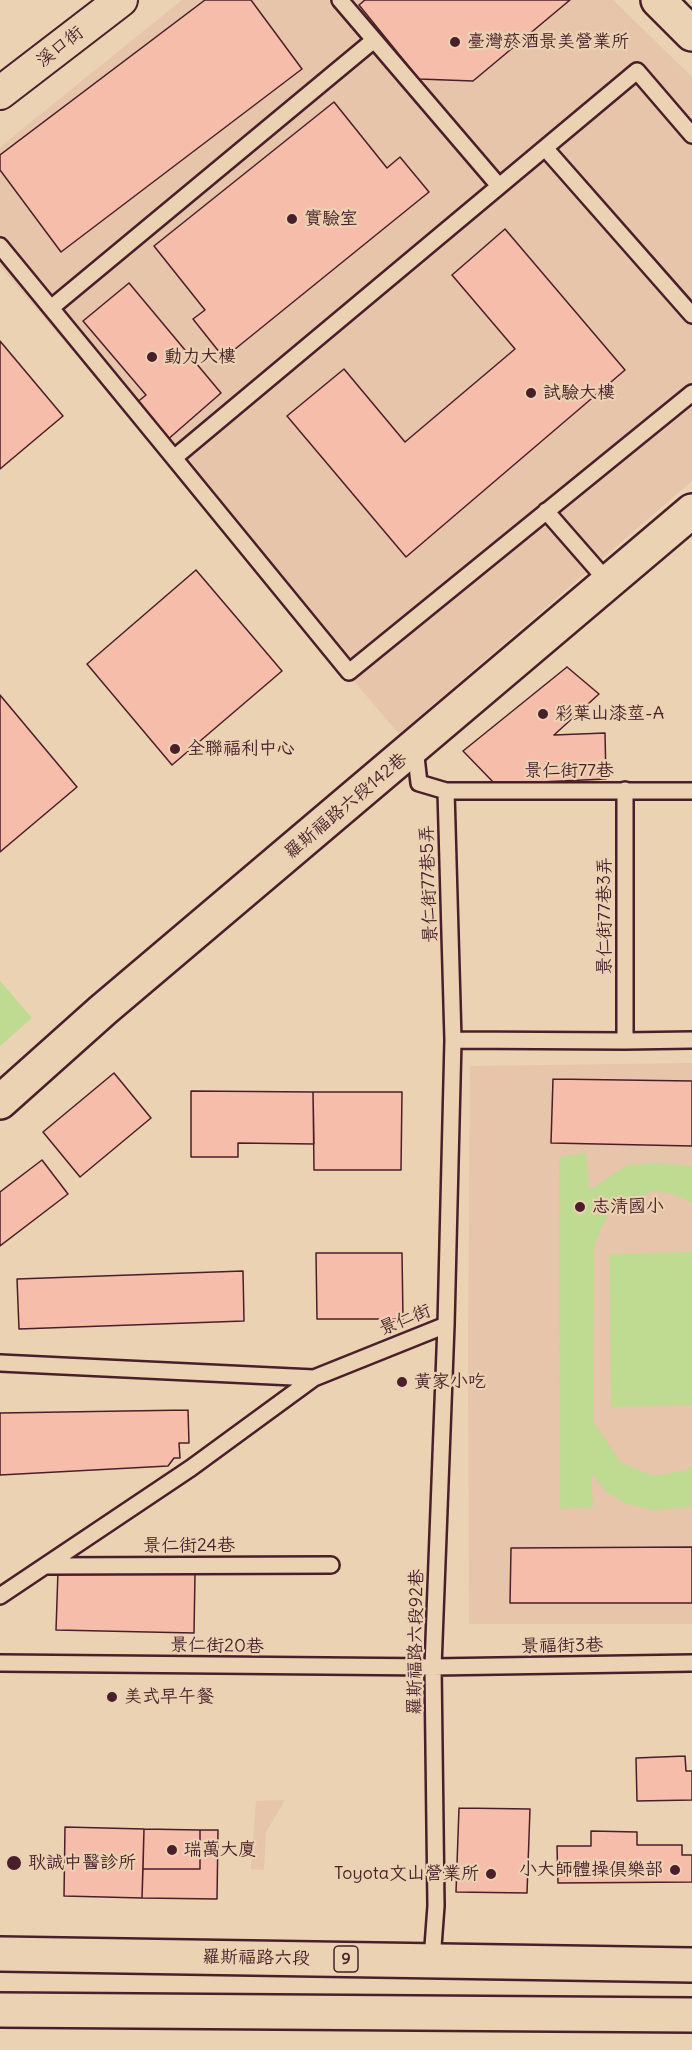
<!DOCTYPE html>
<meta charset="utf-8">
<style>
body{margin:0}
canvas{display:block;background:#ead2b2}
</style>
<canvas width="692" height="2050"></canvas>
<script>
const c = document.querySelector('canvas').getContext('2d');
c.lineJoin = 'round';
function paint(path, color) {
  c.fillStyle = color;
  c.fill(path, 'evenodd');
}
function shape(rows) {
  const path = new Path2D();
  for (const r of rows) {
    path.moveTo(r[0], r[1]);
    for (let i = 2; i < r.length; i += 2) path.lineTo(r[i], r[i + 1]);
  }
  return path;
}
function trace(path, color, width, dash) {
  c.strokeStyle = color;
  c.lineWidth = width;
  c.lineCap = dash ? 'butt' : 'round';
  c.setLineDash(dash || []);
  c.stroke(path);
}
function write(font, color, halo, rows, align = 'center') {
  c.font = font + ' Delius,"LXGW WenKai TC",sans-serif';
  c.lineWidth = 4.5;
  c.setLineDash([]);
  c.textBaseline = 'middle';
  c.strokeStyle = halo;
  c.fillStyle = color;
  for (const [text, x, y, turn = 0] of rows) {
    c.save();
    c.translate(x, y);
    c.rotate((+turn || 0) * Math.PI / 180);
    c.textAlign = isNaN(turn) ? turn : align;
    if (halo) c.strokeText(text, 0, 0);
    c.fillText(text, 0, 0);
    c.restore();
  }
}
paint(shape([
 [182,0,613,0,692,77,692,481,399,734,0,266,0,147],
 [692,1063,692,1624,469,1624,468,1348,470,1066],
 [285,1800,266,1832,264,1870,251,1869,256,1801]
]), '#e6c5ab');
paint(shape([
 [0,981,32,1018,0,1046],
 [586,1153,589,1190,628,1165,657,1163,692,1166,692,1203,674,1194,655,1191,633,1198,608,1214,594,1245,593,1421,620,1462,654,1476,687,1470,692,1466,691,1507,654,1510,627,1504,605,1491,591,1472,593,1507,560,1509,559,1157],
 [692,1252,692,1405,611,1407,609,1254]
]), '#bfda91');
const building = shape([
 [205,0,251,0,302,69,61,252,0,170,0,155,205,0],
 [365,0,570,0,473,81,419,79,359,5,365,0],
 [334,102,387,168,400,157,429,192,224,358,193,319,205,310,154,246,334,102],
 [505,229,625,370,406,557,287,416,344,369,405,442,515,349,452,275,505,229],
 [129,283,221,393,166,441,135,404,146,395,83,321,129,283],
 [0,341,63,416,0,469,0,341],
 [196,570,282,671,172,765,87,664,196,570],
 [567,667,599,694,554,735,605,733,606,779,495,784,463,751,567,667],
 [0,695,77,787,0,852,0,695],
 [114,1073,151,1118,80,1177,43,1132,114,1073],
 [553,1079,692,1081,692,1146,551,1143,553,1079],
 [191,1091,313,1092,314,1144,238,1143,238,1157,191,1157,191,1091],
 [313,1092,402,1092,401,1170,314,1170,313,1092],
 [42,1160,68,1194,0,1246,0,1192,42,1160],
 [316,1253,402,1253,403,1319,317,1319,316,1253],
 [243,1271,244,1321,19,1329,17,1279,243,1271],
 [188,1410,189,1443,179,1443,180,1458,174,1458,168,1466,0,1475,0,1413,188,1410],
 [692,1547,692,1603,510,1603,511,1548,692,1547],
 [58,1571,195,1574,194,1633,56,1630,58,1571],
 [685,1756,686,1771,692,1771,692,1800,637,1801,636,1758,685,1756],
 [459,1808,530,1809,527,1893,456,1892,459,1808],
 [65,1827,144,1829,142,1898,64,1896,65,1827],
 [144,1829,200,1830,200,1869,143,1869,144,1829],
 [200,1830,218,1830,217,1899,142,1898,143,1869,200,1869,200,1830],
 [591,1831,637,1832,637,1845,682,1845,682,1855,692,1855,692,1882,558,1883,557,1846,591,1846,591,1831]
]);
paint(building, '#f5bdaa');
trace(building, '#4a1f2b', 1.5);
const service = shape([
 [340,0,499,186],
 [692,135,637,71,174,458,349,672,692,393],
 [545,148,692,315],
 [0,246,174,458],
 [51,308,374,40],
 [546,511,608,582],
 [415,748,419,783,446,791,453,1040,446,1325,433,1667,436,1906,432,1960],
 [446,791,692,791],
 [453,1040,625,1041,692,1040],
 [625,1041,625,790],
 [0,1363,314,1378],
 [46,1566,331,1565],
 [0,1596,191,1468,314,1378,446,1325],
 [0,1663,433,1667,692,1663]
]);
const minor = shape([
 [0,93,121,0]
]);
const tertiary = shape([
 [658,0,692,34],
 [0,1102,103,1010,692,511]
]);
const primary = shape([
 [0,1954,692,1965],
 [0,2010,692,2015]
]);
trace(service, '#4a1f2b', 20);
trace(minor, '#4a1f2b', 36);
trace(tertiary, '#4a1f2b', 38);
trace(primary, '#4a1f2b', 38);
trace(service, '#ead2b2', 15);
trace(minor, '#ead2b2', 32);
trace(tertiary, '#ead2b2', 33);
trace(primary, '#ead2b2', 33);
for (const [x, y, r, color] of [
 [455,42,6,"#4a1f2b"],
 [292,219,6,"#4a1f2b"],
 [152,357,6,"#4a1f2b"],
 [531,393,6,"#4a1f2b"],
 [543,714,6,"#4a1f2b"],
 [175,749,6,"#4a1f2b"],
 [580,1207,6,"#4a1f2b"],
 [402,1382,6,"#4a1f2b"],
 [112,1697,6,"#4a1f2b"],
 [172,1850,6,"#4a1f2b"],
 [14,1863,8,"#4a1f2b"],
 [675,1870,6,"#4a1f2b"],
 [491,1874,6,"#4a1f2b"]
]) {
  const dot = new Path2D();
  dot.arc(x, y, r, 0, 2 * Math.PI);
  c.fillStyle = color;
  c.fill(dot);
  trace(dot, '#ead2b2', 2);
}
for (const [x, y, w] of [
 [346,1959,24]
]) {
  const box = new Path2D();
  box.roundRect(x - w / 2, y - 13, w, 26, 4.5);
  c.fillStyle = '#ead2b2';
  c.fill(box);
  trace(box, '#4a1f2b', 1.5);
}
write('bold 16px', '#4a1f2b', null, [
 ["9",346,1959]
]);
write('18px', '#4a1f2b', '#ead2b2', [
 ["臺灣菸酒景美營業所",467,42],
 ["實驗室",304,219],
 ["動力大樓",164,357],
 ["試驗大樓",543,393],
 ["彩葉山漆莖-A",555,714],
 ["全聯福利中心",187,749],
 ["志清國小",592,1207],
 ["黃家小吃",414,1382],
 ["美式早午餐",124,1697],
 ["瑞萬大廈",184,1850],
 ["耿誠中醫診所",28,1863],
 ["小大師體操俱樂部",663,1870,"right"],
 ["Toyota文山營業所",479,1874,"right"]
], 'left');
write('18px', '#4a1f2b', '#ead2b2', [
 ["溪口街",60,47,-38],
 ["景仁街77巷",569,771],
 ["羅斯福路六段142巷",346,806,-40],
 ["景仁街77巷5弄",429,884,-92],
 ["景仁街77巷3弄",605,916,-90],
 ["景仁街",405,1320,-22],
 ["景仁街24巷",189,1546],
 ["羅斯福路六段92巷",416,1642,-89],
 ["景仁街20巷",217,1646,1],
 ["景福街3巷",562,1646,-1],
 ["羅斯福路六段",256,1958,1]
]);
</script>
